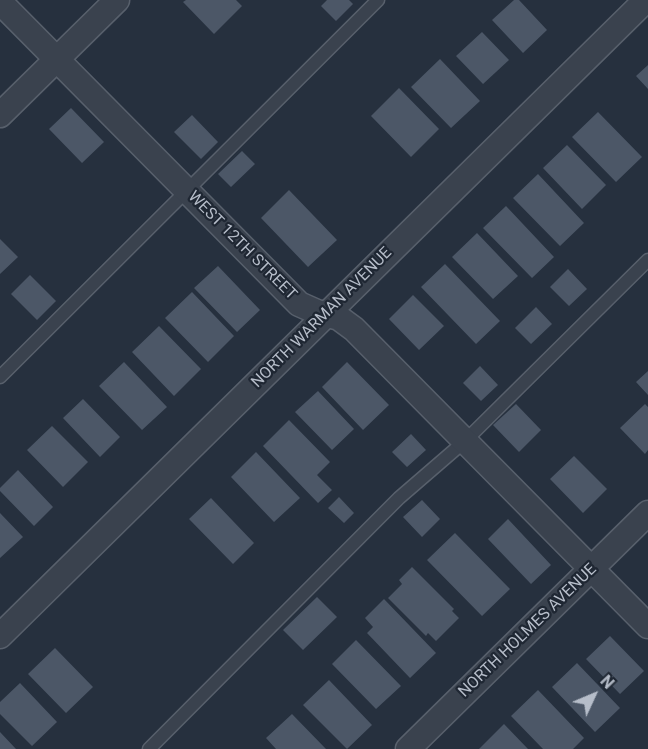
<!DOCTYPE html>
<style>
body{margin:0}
#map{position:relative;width:648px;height:749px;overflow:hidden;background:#26303e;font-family:Roboto,sans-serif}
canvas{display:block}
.north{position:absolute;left:564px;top:665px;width:60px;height:60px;-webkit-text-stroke:4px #1f2733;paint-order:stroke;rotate:46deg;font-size:16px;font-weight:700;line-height:24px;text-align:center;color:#b6bdc9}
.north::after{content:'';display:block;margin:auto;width:21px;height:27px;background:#b6bdc9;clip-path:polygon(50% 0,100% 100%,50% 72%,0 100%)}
</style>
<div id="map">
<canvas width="648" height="749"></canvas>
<div class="north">N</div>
</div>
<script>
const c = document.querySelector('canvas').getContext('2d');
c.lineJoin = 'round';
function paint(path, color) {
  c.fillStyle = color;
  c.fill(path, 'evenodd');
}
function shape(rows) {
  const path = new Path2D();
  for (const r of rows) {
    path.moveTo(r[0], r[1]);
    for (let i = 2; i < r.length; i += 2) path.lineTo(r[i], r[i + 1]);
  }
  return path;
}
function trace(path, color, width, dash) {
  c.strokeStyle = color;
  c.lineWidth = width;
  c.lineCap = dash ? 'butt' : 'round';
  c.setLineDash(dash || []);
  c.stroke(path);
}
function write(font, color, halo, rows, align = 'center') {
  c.font = font + ' Roboto,sans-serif';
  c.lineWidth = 4.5;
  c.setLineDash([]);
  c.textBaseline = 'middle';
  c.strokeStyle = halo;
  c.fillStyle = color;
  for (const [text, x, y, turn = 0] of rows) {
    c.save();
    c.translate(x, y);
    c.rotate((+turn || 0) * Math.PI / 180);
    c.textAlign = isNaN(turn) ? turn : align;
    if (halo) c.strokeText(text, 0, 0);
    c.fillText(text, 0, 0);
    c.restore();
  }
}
paint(shape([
 [186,0,236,0,242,6,214,34,183,2],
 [327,0,349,0,353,4,336,21,321,6],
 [514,0,519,0,547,30,523,53,492,20],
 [482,32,509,60,483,84,456,56],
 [440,59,480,101,451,128,411,87],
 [648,65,648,89,636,76],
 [399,88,439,129,411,157,371,116],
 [71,108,104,142,82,163,49,129],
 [598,112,642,157,616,182,572,137],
 [192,115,218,142,201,159,174,132],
 [567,145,606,185,582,209,543,168],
 [242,151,255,164,231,187,218,174],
 [538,174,584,223,560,246,513,198],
 [289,190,337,240,308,267,261,218],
 [506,206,554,257,532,278,483,228],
 [477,233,518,276,493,299,452,257],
 [0,239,18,257,0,274],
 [445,264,500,321,476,344,421,287],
 [218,266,260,310,237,332,194,288],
 [568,269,587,289,569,306,550,287],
 [30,275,56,301,37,320,11,294],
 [192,292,234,336,208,362,165,318],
 [413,295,444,326,419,350,389,319],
 [536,307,552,324,531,344,515,328],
 [159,326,201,369,174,396,132,352],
 [124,362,167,407,142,430,99,386],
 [347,362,389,405,363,430,322,387],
 [480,366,498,385,481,401,463,383],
 [648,371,648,395,636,382],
 [318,391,354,429,332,450,295,412],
 [83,399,120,437,100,457,63,418],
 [516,404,541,430,519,452,493,425],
 [645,404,648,407,648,450,645,454,620,428],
 [289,420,330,462,317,475,332,490,318,503,263,446],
 [52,426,88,462,63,487,27,450],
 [411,434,426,450,407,467,392,452],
 [256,452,300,498,274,522,231,477],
 [574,456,607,489,583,513,550,479],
 [18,470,53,507,34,526,0,491,0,488],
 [339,497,354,513,344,523,328,508],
 [211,498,254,543,233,564,189,519],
 [422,500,440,519,422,537,403,517],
 [0,513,23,537,0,558],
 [508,519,551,565,531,584,488,539],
 [455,533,510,589,482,616,427,560],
 [412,567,454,609,452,611,459,618,436,641,428,633,426,636,388,598,402,584,399,580],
 [317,597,337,617,303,650,283,630],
 [384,599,436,653,410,678,367,633,373,627,365,618],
 [610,636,644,671,620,694,586,659],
 [356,640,401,686,376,709,332,664],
 [55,648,93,687,66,713,28,674],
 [577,663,620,708,595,732,552,687],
 [329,680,372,725,347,749,303,705],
 [20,683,57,722,32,746,0,714,0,702],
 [538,690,584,738,573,749,543,749,511,716],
 [292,714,326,749,276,749,266,738],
 [504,724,528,749,479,749],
 [0,732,16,749,0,749]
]), '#4c5767');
const lane = shape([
 [0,377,378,0],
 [149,749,399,498,465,441,648,260]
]);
const street = shape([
 [0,2,299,304,317,312,339,318,354,329,648,626],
 [0,115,117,0],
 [0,636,646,0],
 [408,749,648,513]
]);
trace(lane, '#58606c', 15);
trace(street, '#58606c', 27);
trace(lane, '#3a424e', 12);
trace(street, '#3a424e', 24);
write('16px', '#b6bdc9', '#1f2733', [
 ["WEST 12TH STREET",242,246,45],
 ["NORTH WARMAN AVENUE",322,318,-45],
 ["NORTH HOLMES AVENUE",528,631,-44]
]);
</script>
